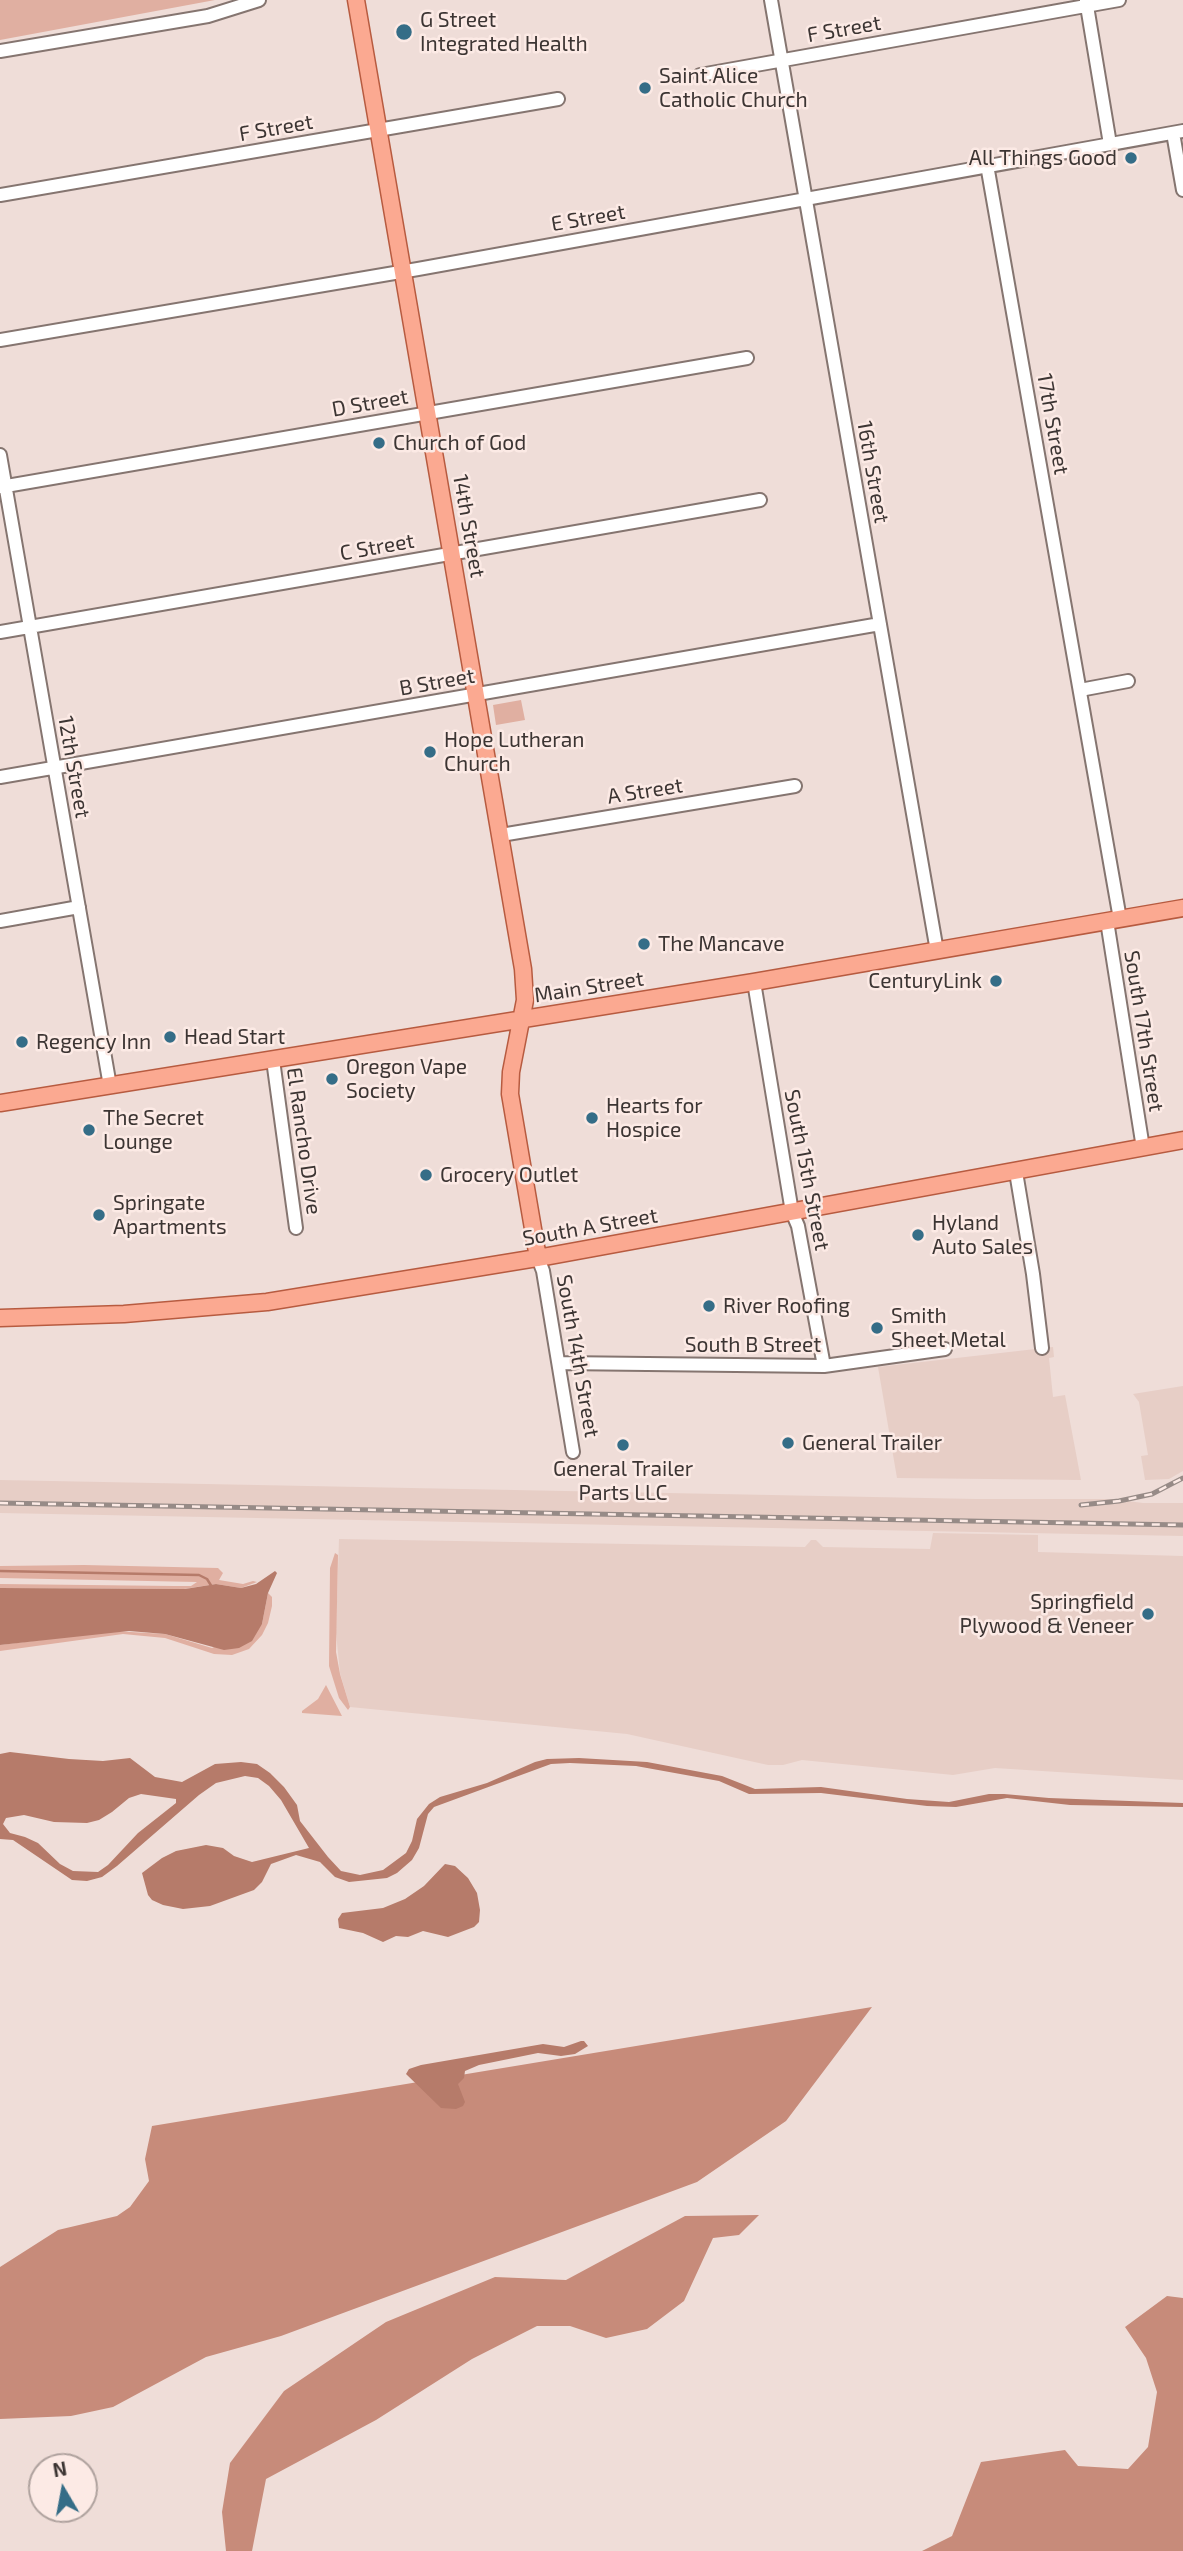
<!DOCTYPE html>
<style>
body{margin:0}
#map{position:relative;width:1183px;height:2551px;overflow:hidden;background:#efddd8;font-family:"Exo 2",sans-serif}
canvas{display:block}
.north{position:absolute;left:28px;top:2453px;width:70px;height:70px;box-sizing:border-box;background:#fceae5;border:2px solid #afa29e;border-radius:50%;rotate:350deg;font-size:19px;font-weight:700;line-height:28px;text-align:center;color:#3c3533}
.north::after{content:'';display:block;margin:auto;width:24px;height:32px;background:#356d87;clip-path:polygon(50% 0,100% 100%,50% 72%,0 100%)}
</style>
<div id="map">
<canvas width="1183" height="2551"></canvas>
<div class="north">N</div>
</div>
<script>
const c = document.querySelector('canvas').getContext('2d');
c.lineJoin = 'round';
function paint(path, color) {
  c.fillStyle = color;
  c.fill(path, 'evenodd');
}
function shape(rows) {
  const path = new Path2D();
  for (const r of rows) {
    path.moveTo(r[0], r[1]);
    for (let i = 2; i < r.length; i += 2) path.lineTo(r[i], r[i + 1]);
  }
  return path;
}
function trace(path, color, width, dash) {
  c.strokeStyle = color;
  c.lineWidth = width;
  c.lineCap = dash ? 'butt' : 'round';
  c.setLineDash(dash || []);
  c.stroke(path);
}
function write(font, color, halo, rows, align = 'center') {
  c.font = font + ' "Exo 2",sans-serif';
  c.lineWidth = 5;
  c.setLineDash([]);
  c.textBaseline = 'middle';
  c.strokeStyle = halo;
  c.fillStyle = color;
  for (const [text, x, y, turn = 0] of rows) {
    c.save();
    c.translate(x, y);
    c.rotate((+turn || 0) * Math.PI / 180);
    c.textAlign = isNaN(turn) ? turn : align;
    if (halo) c.strokeText(text, 0, 0);
    c.fillText(text, 0, 0);
    c.restore();
  }
}
paint(shape([
 [1053,1347,1054,1357,1049,1358,1053,1397,1065,1395,1081,1480,897,1478,878,1367],
 [1183,1386,1183,1471,1169,1479,1145,1480,1141,1456,1148,1455,1139,1402,1133,1394],
 [0,1480,976,1499,1112,1499,1143,1503,1183,1503,1183,1536,0,1513],
 [933,1533,1038,1535,1038,1552,1183,1556,1183,1780,995,1768,953,1775,802,1760,783,1765,768,1765,627,1734,350,1707,340,1673,336,1633,339,1539,805,1547,811,1540,816,1540,823,1547,930,1549]
]), '#e7cec6');
paint(shape([
 [0,0,215,0,0,40],
 [521,700,525,720,496,725,493,705],
 [335,1553,338,1555,336,1652,340,1674,350,1707,348,1710,339,1698,329,1666,330,1568],
 [84,1565,218,1568,223,1573,219,1580,243,1584,253,1581,257,1582,241,1588,216,1584,184,1589,0,1588,0,1584,174,1586,191,1586,197,1582,0,1578,0,1566],
 [268,1593,272,1597,272,1606,268,1623,262,1635,249,1649,232,1655,214,1654,165,1638,123,1634,0,1651,0,1645,114,1631,165,1634,212,1648,262,1624],
 [326,1685,342,1716,302,1713,302,1711,318,1699]
]), '#e0afa1');
paint(shape([
 [872,2007,786,2121,697,2182,281,2336,206,2357,113,2407,71,2416,0,2419,0,2267,58,2230,117,2216,130,2207,149,2181,145,2159,152,2126],
 [759,2215,739,2235,713,2238,684,2301,647,2329,606,2338,570,2326,537,2326,472,2359,376,2420,266,2479,252,2551,226,2551,222,2512,230,2463,284,2391,386,2322,495,2277,566,2280,685,2216],
 [1167,2296,1183,2298,1183,2551,922,2551,952,2536,981,2462,1065,2450,1078,2466,1128,2469,1148,2447,1157,2392,1146,2358,1125,2327]
]), '#c78b7a');
paint(shape([
 [275,1571,277,1573,268,1593,262,1624,252,1641,239,1648,224,1650,165,1634,129,1631,0,1645,0,1588,185,1589,216,1584,241,1588,256,1584],
 [10,1752,69,1759,103,1761,130,1758,155,1777,182,1782,215,1764,241,1762,257,1764,270,1773,284,1787,297,1805,300,1821,328,1857,341,1871,360,1875,383,1870,406,1853,412,1841,417,1819,429,1804,440,1797,487,1783,535,1762,547,1759,579,1758,647,1762,722,1776,755,1789,821,1787,907,1799,949,1802,989,1794,1004,1794,1049,1798,1183,1803,1183,1807,1070,1805,1007,1798,956,1807,927,1806,821,1793,749,1794,719,1781,636,1766,570,1763,551,1764,434,1807,428,1814,419,1848,412,1860,397,1873,387,1878,349,1882,335,1877,320,1862,296,1855,271,1864,262,1882,254,1890,210,1906,183,1909,163,1905,152,1900,148,1895,142,1873,162,1858,176,1851,206,1845,223,1848,234,1856,252,1862,309,1848,281,1800,269,1786,258,1778,245,1776,216,1783,199,1795,117,1866,102,1877,87,1881,72,1880,13,1840,0,1839,0,1754],
 [141,1794,176,1799,176,1803,138,1833,108,1865,98,1872,73,1871,60,1864,38,1843,25,1837,10,1833,3,1824,6,1818,24,1815,54,1822,87,1823,99,1820,112,1812,129,1798],
 [445,1864,455,1866,468,1878,477,1893,480,1910,479,1922,474,1927,448,1937,423,1931,408,1937,396,1936,383,1942,363,1933,339,1928,338,1919,342,1913,383,1908,405,1899,424,1886],
 [581,2041,584,2041,588,2046,575,2054,561,2056,538,2053,479,2065,465,2071,464,2078,458,2084,465,2102,463,2106,456,2109,441,2108,406,2074,409,2069,421,2065,543,2044,564,2047]
]), '#b67b6a');
trace(shape([
 [0,1571,199,1575,207,1579,212,1587]
]), '#b67b6a', 2.5);
const minor = shape([
 [771,0,937,951],
 [1086,0,1110,144],
 [0,51,208,16,259,0],
 [700,75,1119,0],
 [1173,133,1183,190],
 [987,165,1120,919],
 [0,195,558,99],
 [0,340,418,269,1183,131],
 [0,455,110,1086],
 [0,487,747,358],
 [0,632,760,500],
 [1080,690,1128,681],
 [0,777,880,624],
 [501,835,795,786],
 [0,921,79,907],
 [1107,921,1143,1148],
 [754,982,792,1212,798,1226,824,1366],
 [273,1060,296,1228],
 [1016,1172,1033,1274,1042,1348],
 [538,1258,543,1271,573,1452],
 [559,1363,824,1366,945,1349]
]);
const major = shape([
 [356,0,523,969,525,1000,511,1072,510,1094,538,1258],
 [0,1103,754,982,1183,908],
 [0,1318,124,1314,267,1302,549,1256,1183,1140]
]);
trace(minor, '#857570', 16);
trace(major, '#b75b40', 19);
trace(minor, '#fff', 12);
trace(major, '#fba991', 16);
const rail = shape([
 [0,1503,1183,1525],
 [1081,1505,1119,1501,1152,1494,1183,1478]
]);
trace(rail, '#978b87', 5);
trace(rail, '#fceae5', 2.5, [8]);
for (const [x, y, r, color] of [
 [404,32,9,"#356d87"],
 [645,88,7,"#356d87"],
 [1131,158,7,"#356d87"],
 [379,443,7,"#356d87"],
 [430,752,7,"#356d87"],
 [644,944,7,"#356d87"],
 [996,981,7,"#356d87"],
 [170,1037,7,"#356d87"],
 [22,1042,7,"#356d87"],
 [332,1079,7,"#356d87"],
 [592,1118,7,"#356d87"],
 [89,1130,7,"#356d87"],
 [426,1175,7,"#356d87"],
 [99,1215,7,"#356d87"],
 [918,1235,7,"#356d87"],
 [709,1306,7,"#356d87"],
 [877,1328,7,"#356d87"],
 [788,1443,7,"#356d87"],
 [623,1445,7,"#356d87"],
 [1148,1614,7,"#356d87"]
]) {
  const dot = new Path2D();
  dot.arc(x, y, r, 0, 2 * Math.PI);
  c.fillStyle = color;
  c.fill(dot);
  trace(dot, '#fceae5', 2.5);
}
write('21px', '#3c3533', '#fceae5', [
 ["G Street",420,20],
 ["Integrated Health",420,44],
 ["Saint Alice",659,76],
 ["Catholic Church",659,100],
 ["All Things Good",1117,158,"right"],
 ["Church of God",393,443],
 ["Hope Lutheran",444,740],
 ["Church",444,764],
 ["The Mancave",658,944],
 ["CenturyLink",982,981,"right"],
 ["Head Start",184,1037],
 ["Regency Inn",36,1042],
 ["Oregon Vape",346,1067],
 ["Society",346,1091],
 ["Hearts for",606,1106],
 ["Hospice",606,1130],
 ["The Secret",103,1118],
 ["Lounge",103,1142],
 ["Grocery Outlet",440,1175],
 ["Springate",113,1203],
 ["Apartments",113,1227],
 ["Hyland",932,1223],
 ["Auto Sales",932,1247],
 ["River Roofing",723,1306],
 ["Smith",891,1316],
 ["Sheet Metal",891,1340],
 ["General Trailer",802,1443],
 ["General Trailer",623,1469,"center"],
 ["Parts LLC",623,1493,"center"],
 ["Springfield",1134,1602,"right"],
 ["Plywood & Veneer",1134,1626,"right"]
], 'left');
write('21px', '#3c3533', '#fceae5', [
 ["F Street",844,29,-10],
 ["F Street",276,128,-10],
 ["E Street",588,218,-10],
 ["D Street",370,403,-10],
 ["17th Street",1053,424,80],
 ["16th Street",873,472,80],
 ["14th Street",469,526,80],
 ["C Street",377,547,-10],
 ["B Street",437,682,-10],
 ["12th Street",74,767,80],
 ["A Street",645,791,-9],
 ["Main Street",589,987,-9],
 ["South 17th Street",1144,1031,81],
 ["El Rancho Drive",304,1141,82],
 ["South 15th Street",807,1170,79],
 ["South A Street",590,1227,-10],
 ["South B Street",753,1345],
 ["South 14th Street",578,1356,80]
]);
</script>
